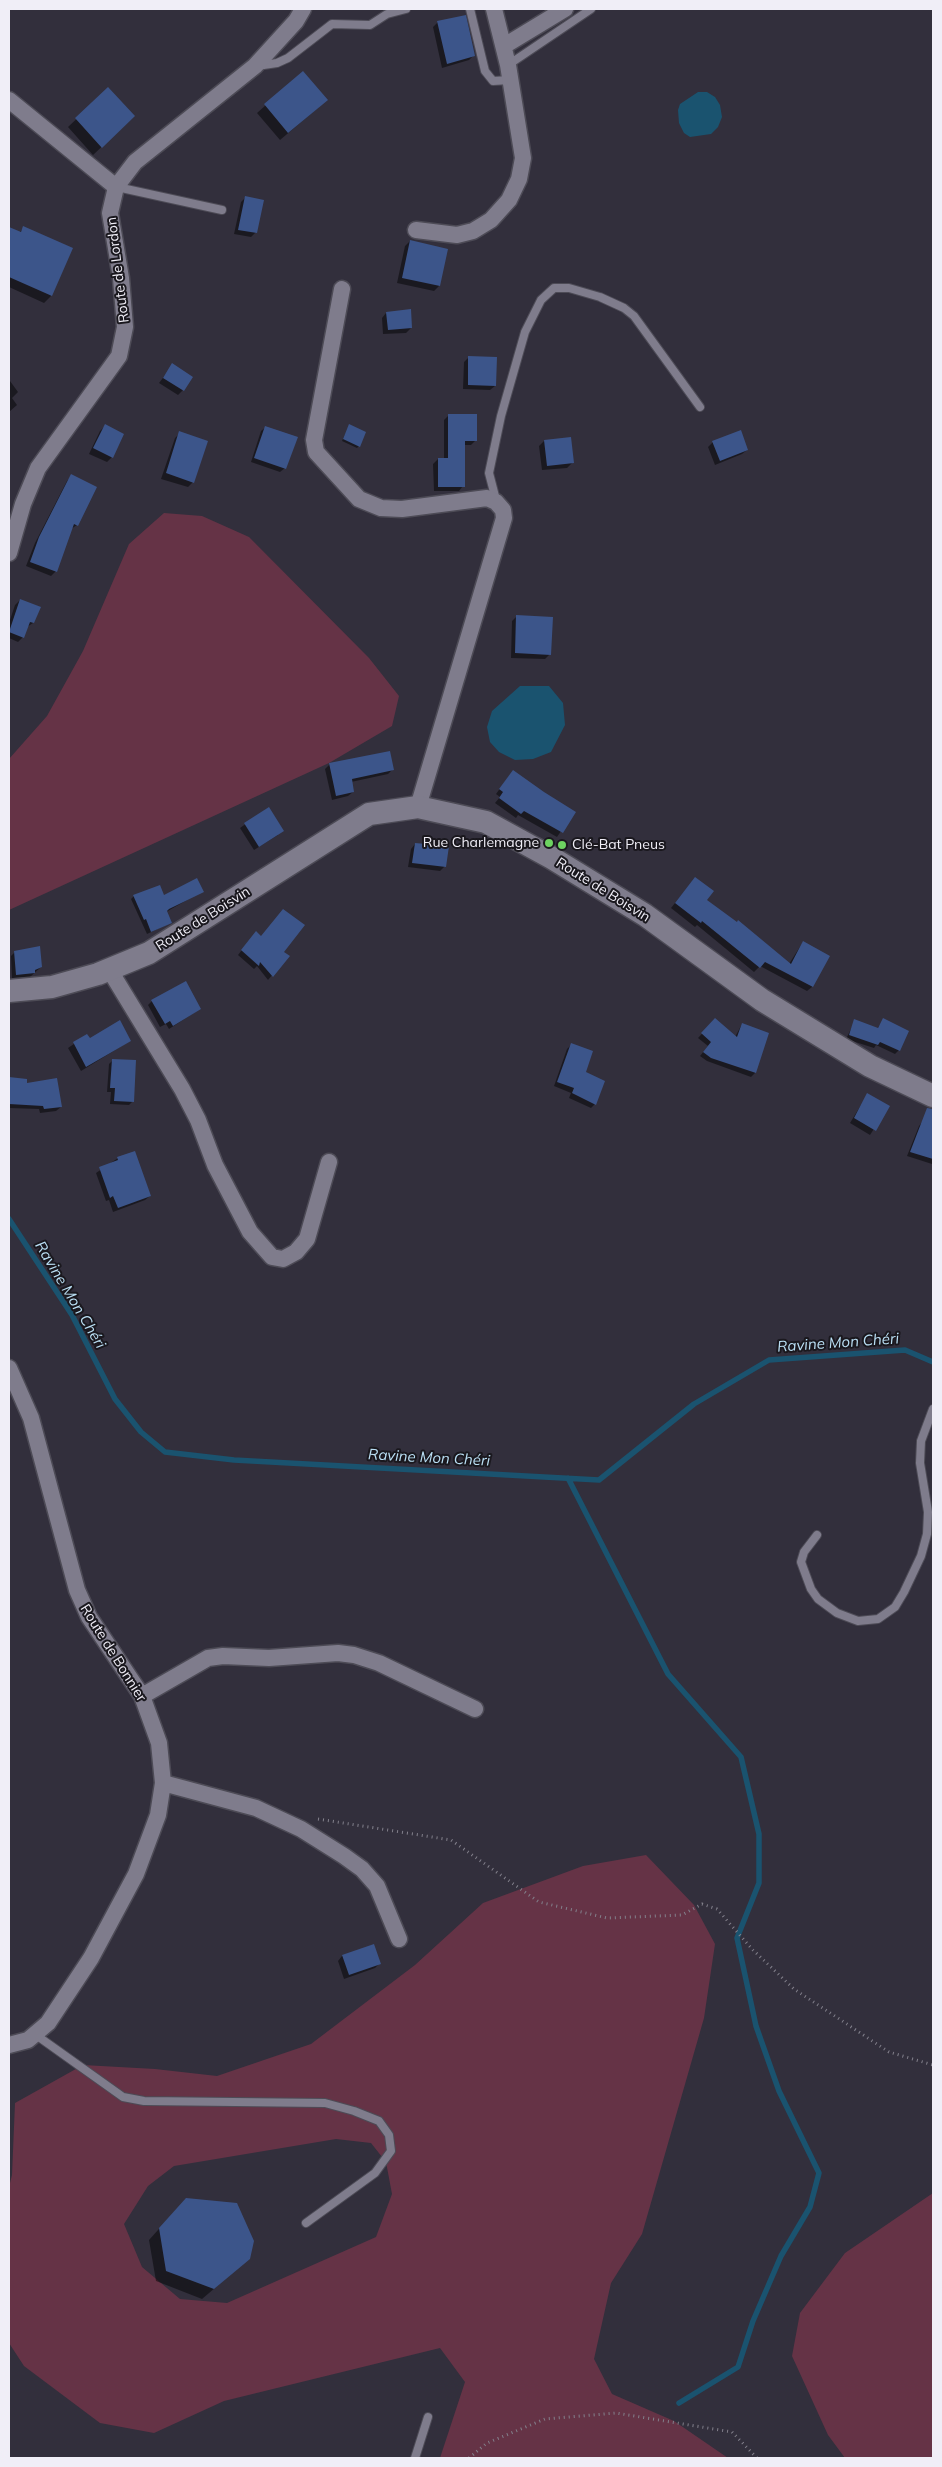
<!DOCTYPE html>
<meta charset="utf-8">
<style>
body{margin:0}
#map{position:relative;width:942px;height:2467px;overflow:hidden;background:#322f3c;font-family:Mulish,sans-serif}
canvas{display:block}
.frame{position:absolute;inset:0;border:10px solid #f0eef7;pointer-events:none}
</style>
<div id="map">
<canvas width="942" height="2467"></canvas>
<div class="frame"></div>
</div>
<script>
const c = document.querySelector('canvas').getContext('2d');
c.lineJoin = 'round';
function paint(path, color) {
  c.fillStyle = color;
  c.fill(path, 'evenodd');
}
function shape(rows) {
  const path = new Path2D();
  for (const r of rows) {
    path.moveTo(r[0], r[1]);
    for (let i = 2; i < r.length; i += 2) path.lineTo(r[i], r[i + 1]);
  }
  return path;
}
function trace(path, color, width, dash) {
  c.strokeStyle = color;
  c.lineWidth = width;
  c.lineCap = dash ? 'butt' : 'round';
  c.setLineDash(dash || []);
  c.stroke(path);
}
function write(font, color, halo, rows, align = 'center') {
  c.font = font + ' Mulish,sans-serif';
  c.lineWidth = 4;
  c.setLineDash([]);
  c.textBaseline = 'middle';
  c.strokeStyle = halo;
  c.fillStyle = color;
  for (const [text, x, y, turn = 0] of rows) {
    c.save();
    c.translate(x, y);
    c.rotate((+turn || 0) * Math.PI / 180);
    c.textAlign = isNaN(turn) ? turn : align;
    if (halo) c.strokeText(text, 0, 0);
    c.fillText(text, 0, 0);
    c.restore();
  }
}
paint(shape([
 [164,513,202,516,249,537,369,658,399,696,392,726,329,763,9,910,9,759,47,716,83,651,129,544],
 [646,1855,694,1905,715,1944,704,2018,642,2234,611,2283,594,2359,612,2394,674,2421,728,2458,440,2458,465,2382,440,2348,224,2401,154,2433,100,2423,24,2366,9,2343,9,2187,12,2175,15,2103,83,2065,155,2069,217,2076,311,2044,415,1965,483,1903,583,1866],
 [336,2139,371,2143,386,2162,392,2194,376,2237,227,2303,180,2299,142,2267,124,2224,148,2186,174,2166],
 [933,2193,933,2458,845,2458,828,2435,792,2356,800,2313,845,2253]
]), '#653346');
paint(shape([
 [698,92,707,92,715,97,720,105,722,117,718,127,711,134,690,137,684,133,679,123,678,110,680,104],
 [520,686,549,686,563,703,565,725,551,752,533,759,515,760,499,752,490,742,487,727,492,711]
]), '#1a536f');
paint(shape([
 [438,22,474,55,469,60,442,68,433,27],
 [303,72,319,107,280,140,257,113],
 [108,89,126,124,93,155,68,127],
 [245,198,256,232,251,237,234,234,241,202],
 [24,228,51,296,44,303,9,287,9,229,19,233],
 [410,241,447,250,439,286,434,291,397,283,405,246],
 [386,313,411,328,406,333,383,334,382,318],
 [469,357,495,386,490,390,463,389,464,362],
 [173,365,183,390,178,395,159,383],
 [10,381,18,392,12,398,17,405,9,412],
 [448,416,475,441,471,445,463,445,463,486,459,491,434,491,433,464,438,459,444,459,444,420],
 [105,426,112,457,107,462,89,454,100,431],
 [266,427,285,468,280,472,251,462,261,431],
 [348,428,359,446,357,448,342,441],
 [180,433,193,482,188,487,161,479,175,438],
 [544,441,572,463,567,468,542,470,539,446],
 [713,442,747,450,742,454,715,465,708,447],
 [71,476,77,525,71,529,56,571,51,576,26,566,35,543,67,481],
 [20,600,33,623,27,627,23,637,18,642,9,638,9,623,15,605],
 [517,616,550,654,545,659,511,658,512,621],
 [330,764,393,769,388,774,351,782,353,792,348,796,332,800,325,769],
 [509,776,574,812,557,837,518,815,516,818,495,803,500,797,496,794],
 [268,808,278,835,254,850,240,828],
 [415,844,445,866,440,871,408,867,411,849],
 [695,878,706,900,789,964,803,942,828,956,812,987,807,991,760,966,754,972,697,925,695,927,671,908],
 [203,891,166,912,170,923,147,934,131,899,134,896,163,896],
 [252,937,288,956,268,980,257,966,254,969,238,955],
 [15,952,41,967,30,977,12,978,11,956],
 [152,1001,200,1009,169,1029,166,1024,160,1027,148,1005],
 [715,1020,735,1037,742,1024,767,1034,755,1073,751,1077,707,1061,700,1056,708,1046,698,1038],
 [883,1020,899,1050,895,1054,876,1045,874,1048,846,1039,855,1021,877,1029],
 [87,1035,89,1039,130,1041,81,1071,68,1048],
 [571,1045,585,1073,595,1104,591,1108,569,1098,571,1093,554,1086,567,1049],
 [113,1060,133,1101,129,1105,110,1104,111,1092,107,1092,109,1064],
 [9,1078,26,1080,26,1084,61,1107,56,1111,40,1113,39,1109,9,1108],
 [867,1095,888,1107,870,1135,850,1123],
 [923,1121,933,1125,932,1164,907,1156,919,1126],
 [118,1158,150,1196,145,1200,113,1212,109,1200,106,1201,96,1173],
 [373,1945,380,1963,375,1968,344,1979,338,1961,342,1956],
 [176,2210,249,2259,202,2299,156,2281,149,2240]
]), '#0007');
trace(shape([
 [9,1219,72,1315,115,1399,141,1432,165,1452,234,1460,599,1480,694,1404,769,1360,905,1350,933,1362],
 [568,1478,668,1674,741,1757,759,1834,759,1883,737,1938,756,2026,779,2091,819,2173,810,2207,781,2256,753,2321,738,2367,679,2403]
]), '#1a536f', 5.5);
paint(shape([
 [466,15,475,56,447,64,437,21],
 [303,71,328,100,288,133,264,104],
 [108,87,135,116,102,148,75,118],
 [245,196,264,200,257,233,238,230],
 [23,226,73,248,52,296,9,277,9,227,21,232],
 [410,240,448,249,440,286,402,278],
 [411,309,412,328,388,330,386,312],
 [468,356,497,357,496,386,468,385],
 [172,363,193,377,184,391,163,378],
 [448,414,477,414,477,441,465,441,465,487,438,487,438,458,448,458],
 [105,424,124,434,113,458,93,448],
 [349,424,366,432,360,447,343,439],
 [265,426,298,437,286,469,254,458],
 [741,430,748,450,720,461,712,441],
 [179,431,208,441,194,483,166,473],
 [571,437,574,463,547,466,544,440],
 [71,474,97,487,78,526,74,524,57,572,30,562,39,537],
 [20,599,41,607,34,623,30,622,24,638,9,632],
 [516,615,553,617,551,655,515,653],
 [390,751,394,770,352,779,354,792,336,796,329,763],
 [513,770,544,792,576,812,563,833,524,811,521,814,499,798,503,792,499,789],
 [269,807,284,831,259,847,244,823],
 [415,843,449,846,446,867,412,863],
 [695,877,714,891,707,900,737,922,738,920,791,964,803,941,830,956,813,987,765,962,760,968,702,921,701,923,675,903],
 [197,878,204,892,169,909,167,911,172,923,151,932,146,919,144,920,133,895,160,885,164,895],
 [283,909,305,925,284,952,290,956,273,977,260,962,259,966,241,950,256,931,261,936],
 [40,946,42,967,35,970,35,973,16,975,14,951],
 [186,981,201,1009,173,1026,170,1021,165,1024,151,1000],
 [715,1018,737,1037,742,1023,769,1033,756,1073,711,1058,703,1052,711,1042,701,1033],
 [883,1018,909,1031,900,1051,880,1042,878,1045,849,1035,854,1019,878,1028],
 [120,1020,131,1041,86,1067,73,1042,87,1034,90,1038],
 [571,1043,593,1051,586,1072,605,1081,596,1105,572,1093,574,1088,557,1082],
 [112,1059,136,1060,134,1102,114,1101,115,1088,110,1088],
 [9,1077,27,1079,27,1083,57,1078,62,1107,44,1109,43,1106,9,1104],
 [867,1093,890,1106,876,1131,854,1118],
 [927,1108,933,1109,933,1159,910,1152],
 [135,1151,151,1196,118,1208,113,1196,110,1198,99,1167,118,1160,117,1157],
 [374,1944,381,1964,349,1975,342,1955],
 [186,2198,237,2203,254,2241,250,2259,214,2289,166,2271,159,2228]
]), '#3c558a');
const service = shape([
 [470,9,485,71,493,81,510,80],
 [508,65,591,9],
 [257,66,277,63,288,58,332,24,370,25,387,14,406,9],
 [117,187,222,210],
 [496,500,489,473,501,416,525,332,541,300,554,288,569,288,600,297,624,308,634,316,700,407],
 [817,1535,804,1552,801,1562,811,1589,818,1599,837,1613,858,1621,878,1619,895,1607,904,1592,921,1556,927,1534,928,1512,920,1463,921,1441,933,1409],
 [36,2035,123,2097,144,2101,325,2103,354,2111,379,2121,389,2135,391,2151,375,2173,306,2223],
 [415,2458,428,2417]
]);
const minor = shape([
 [504,46,565,9],
 [9,100,116,187],
 [416,230,457,235,473,231,491,220,509,200,519,179,523,158,508,65,494,9],
 [342,289,314,440,316,452,359,499,381,508,402,509,487,498,496,502,503,510,504,518,418,807],
 [9,553,23,504,38,468,119,356,125,327,121,278,110,213,116,187,135,162,255,66,296,21,303,9],
 [109,969,182,1089,198,1120,215,1165,250,1232,272,1257,283,1259,296,1252,307,1239,329,1162],
 [9,1368,31,1418,77,1590,89,1617,142,1696,159,1743,163,1783,158,1815,136,1874,91,1958,48,2023,28,2040,9,2045],
 [142,1696,208,1658,223,1656,269,1658,338,1653,354,1655,379,1663,475,1709],
 [163,1783,256,1808,301,1829,344,1856,362,1869,377,1886,399,1939]
]);
const secondary = shape([
 [9,991,52,987,98,974,149,953,369,814,418,807,486,822,552,858,645,915,762,1000,870,1066,933,1096]
]);
trace(service, '#4d4b56', 10);
trace(minor, '#4d4b56', 19);
trace(secondary, '#4d4b56', 25);
trace(shape([
 [318,1819,451,1840,539,1902,607,1918,682,1915,702,1904,717,1909,753,1950,794,1989,889,2052,933,2065],
 [469,2458,487,2443,545,2419,616,2413,732,2432,757,2458]
]), '#83818c', 3, [1, 4]);
trace(service, '#7f7c8c', 8);
trace(minor, '#7f7c8c', 16);
trace(secondary, '#7f7c8c', 22);
for (const [x, y, r, color] of [
 [549,843,5,"#6dd361"],
 [562,845,5,"#6dd361"]
]) {
  const dot = new Path2D();
  dot.arc(x, y, r, 0, 2 * Math.PI);
  c.fillStyle = color;
  c.fill(dot);
  trace(dot, '#1a181e', 2);
}
write('14px', '#f0eef7', '#1a181e', [
 ["Route de Lordon",118,270,-97],
 ["Route de Boisvin",603,890,32],
 ["Route de Boisvin",203,919,-32],
 ["Route de Bonnier",113,1653,58]
]);
write('14px', '#f0eef7', '#1a181e', [
 ["Rue Charlemagne",539,843],
 ["Clé-Bat Pneus",572,845,"left"]
], 'right');
write('italic 15px', '#badff4', '#1a181e', [
 ["Ravine Mon Chéri",70,1295,59],
 ["Ravine Mon Chéri",838,1343,-4],
 ["Ravine Mon Chéri",429,1458,3]
]);
</script>
